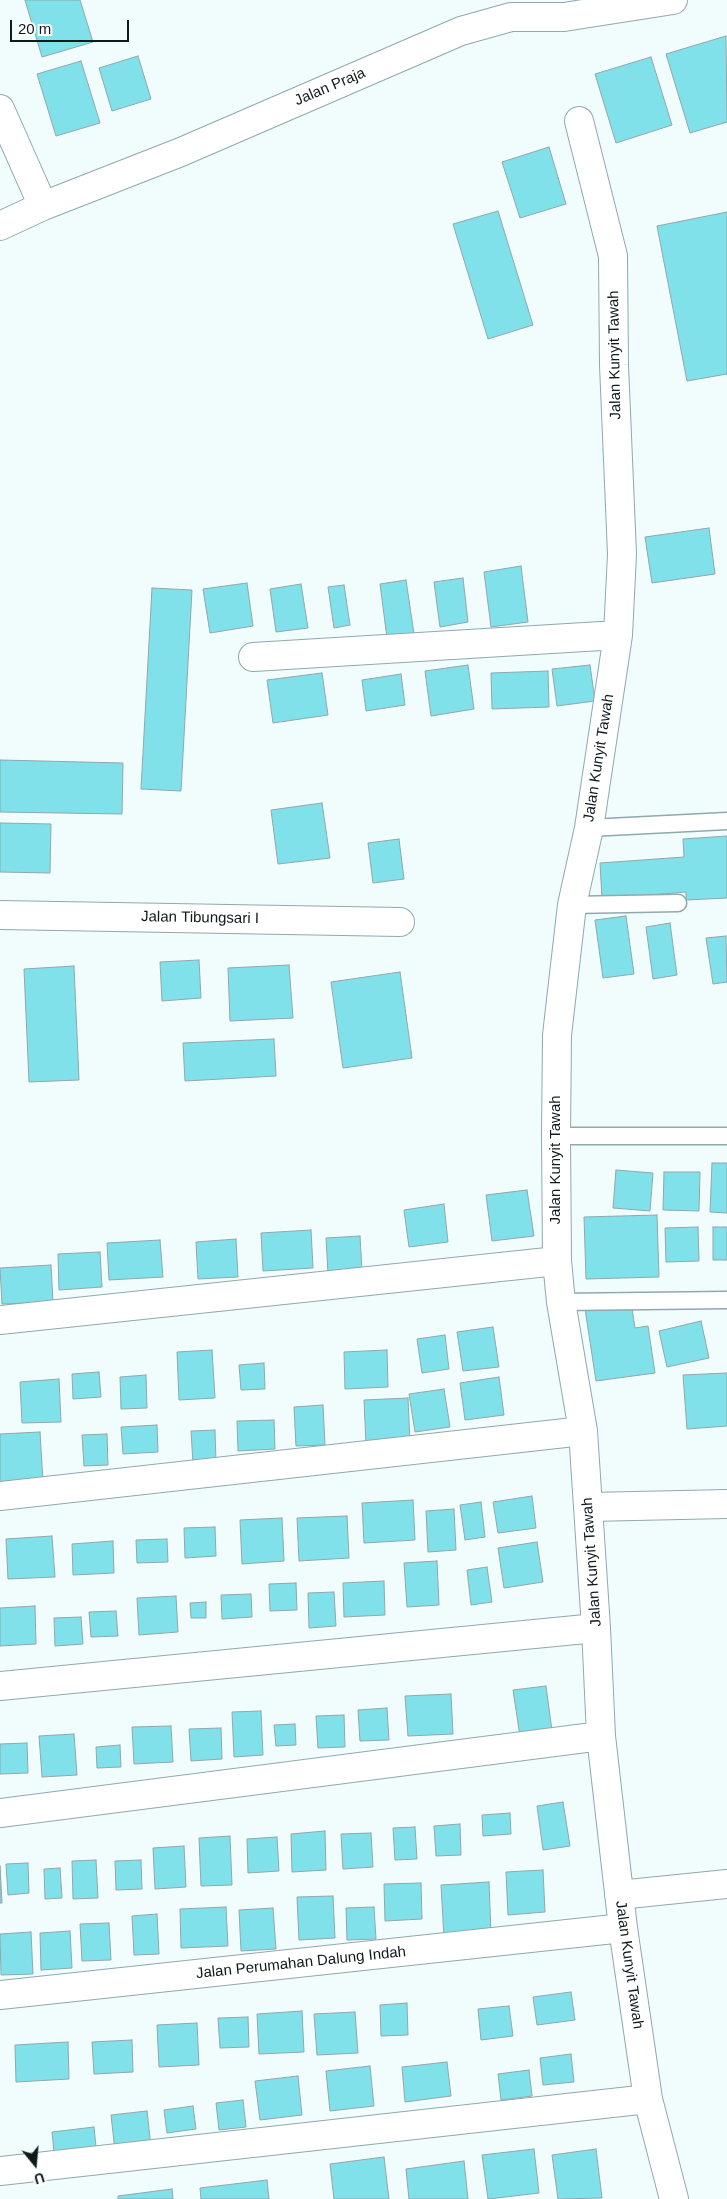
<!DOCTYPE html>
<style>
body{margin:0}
#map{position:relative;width:727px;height:2199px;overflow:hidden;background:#f1fcfd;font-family:Helvetica,sans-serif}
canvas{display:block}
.north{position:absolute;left:10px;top:2139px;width:50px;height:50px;-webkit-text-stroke:4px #fff;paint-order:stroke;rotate:163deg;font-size:14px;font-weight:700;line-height:20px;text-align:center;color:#101a1b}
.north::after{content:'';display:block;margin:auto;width:18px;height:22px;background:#101a1b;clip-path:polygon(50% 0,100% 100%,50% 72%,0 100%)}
.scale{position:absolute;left:10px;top:20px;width:119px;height:22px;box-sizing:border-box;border:2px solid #101a1b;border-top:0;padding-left:6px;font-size:15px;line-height:18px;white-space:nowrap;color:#101a1b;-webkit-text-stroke:4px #fff;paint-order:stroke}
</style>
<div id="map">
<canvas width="727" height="2199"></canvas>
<div class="north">U</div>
<div class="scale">20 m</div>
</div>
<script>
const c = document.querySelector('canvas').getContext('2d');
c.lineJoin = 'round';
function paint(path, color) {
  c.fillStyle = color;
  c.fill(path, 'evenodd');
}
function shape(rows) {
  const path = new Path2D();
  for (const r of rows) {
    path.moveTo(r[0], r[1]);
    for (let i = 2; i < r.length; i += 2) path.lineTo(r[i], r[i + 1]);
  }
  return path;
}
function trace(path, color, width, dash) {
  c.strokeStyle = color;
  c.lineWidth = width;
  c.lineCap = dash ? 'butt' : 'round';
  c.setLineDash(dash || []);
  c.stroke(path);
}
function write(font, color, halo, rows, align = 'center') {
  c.font = font + ' Helvetica,sans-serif';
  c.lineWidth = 5;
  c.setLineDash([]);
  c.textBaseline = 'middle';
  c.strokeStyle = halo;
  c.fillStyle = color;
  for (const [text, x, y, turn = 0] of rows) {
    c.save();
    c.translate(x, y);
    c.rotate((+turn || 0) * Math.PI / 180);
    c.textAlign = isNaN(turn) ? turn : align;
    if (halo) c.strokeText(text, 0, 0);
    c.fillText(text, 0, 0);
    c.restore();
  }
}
const building = shape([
 [25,0,80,0,93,42,42,57,25,0],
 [726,36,727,122,690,133,666,54,726,36],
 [138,56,151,99,112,111,99,68,138,56],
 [651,57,672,125,616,143,595,74,651,57],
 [81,61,100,123,56,136,37,74,81,61],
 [549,147,566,204,520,218,502,162,549,147],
 [498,211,533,325,488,339,453,224,498,211],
 [727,212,727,374,687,381,657,226,727,212],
 [709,528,715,574,652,583,645,537,709,528],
 [521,566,528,622,491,627,484,572,521,566],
 [463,578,468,622,440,627,434,582,463,578],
 [406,580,414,634,387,638,380,584,406,580],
 [247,583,253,626,210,633,203,589,247,583],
 [301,584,308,628,276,632,270,589,301,584],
 [344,585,350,625,334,628,328,587,344,585],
 [152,588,192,590,181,791,141,789,152,588],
 [468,665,474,709,431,716,425,671,468,665],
 [590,665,595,701,557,706,552,669,590,665],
 [548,671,549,707,492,709,491,673,548,671],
 [322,673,328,715,273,723,267,680,322,673],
 [401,674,405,705,366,711,362,680,401,674],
 [0,760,123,763,122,814,0,812,0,760],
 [322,803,330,858,278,864,271,810,322,803],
 [0,823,51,824,50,873,0,872,0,823],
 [727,836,727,898,686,900,686,892,602,899,600,863,684,857,683,839,727,836],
 [399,839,404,879,373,883,368,843,399,839],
 [626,916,634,974,603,978,595,920,626,916],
 [670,923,677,975,653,979,646,927,670,923],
 [726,936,727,982,713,984,706,938,726,936],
 [199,960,201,998,162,1001,160,962,199,960],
 [289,965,293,1018,230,1021,228,968,289,965],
 [74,966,79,1080,29,1082,24,969,74,966],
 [400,972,412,1058,343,1068,331,982,400,972],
 [274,1039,276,1076,185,1081,183,1043,274,1039],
 [712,1163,727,1163,727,1213,710,1212,712,1163],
 [616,1170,653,1173,650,1211,613,1208,616,1170],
 [664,1172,700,1172,699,1211,663,1210,664,1172],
 [527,1190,534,1236,492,1241,486,1195,527,1190],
 [444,1204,448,1242,409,1247,404,1210,444,1204],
 [657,1215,659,1277,586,1279,584,1217,657,1215],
 [698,1227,699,1261,666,1262,665,1228,698,1227],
 [713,1227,727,1227,727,1260,713,1260,713,1227],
 [311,1230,313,1268,263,1271,261,1233,311,1230],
 [360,1236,362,1271,328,1273,326,1238,360,1236],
 [236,1239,238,1277,198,1279,196,1242,236,1239],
 [160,1240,163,1277,109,1280,107,1243,160,1240],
 [100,1252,102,1287,59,1290,58,1254,100,1252],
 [51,1265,53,1302,2,1304,0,1268,51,1265],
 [631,1302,635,1328,648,1326,655,1373,596,1381,585,1309,631,1302],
 [701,1321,709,1358,667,1367,659,1331,701,1321],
 [493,1327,499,1367,463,1371,457,1332,493,1327],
 [445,1335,449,1369,422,1373,417,1339,445,1335],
 [212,1350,215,1398,179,1400,177,1352,212,1350],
 [387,1350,388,1387,345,1389,344,1352,387,1350],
 [264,1363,265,1389,241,1390,239,1365,264,1363],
 [99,1372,101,1397,73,1399,72,1374,99,1372],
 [727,1373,727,1426,687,1429,683,1375,727,1373],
 [146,1375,147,1408,121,1409,120,1377,146,1375],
 [499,1377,504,1415,465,1420,460,1383,499,1377],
 [59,1379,61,1422,22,1423,20,1382,59,1379],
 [444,1389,450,1427,415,1432,409,1394,444,1389],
 [408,1398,410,1443,366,1445,364,1400,408,1398],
 [323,1405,325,1445,296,1446,294,1407,323,1405],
 [274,1420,275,1449,238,1451,237,1421,274,1420],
 [157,1425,158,1452,123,1454,121,1427,157,1425],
 [215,1430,216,1462,193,1464,191,1431,215,1430],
 [40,1432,43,1481,0,1484,0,1434,40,1432],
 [107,1434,108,1465,84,1466,82,1435,107,1434],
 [532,1496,536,1528,498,1533,493,1502,532,1496],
 [413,1500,415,1540,364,1543,362,1503,413,1500],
 [481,1502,485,1537,465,1540,460,1505,481,1502],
 [454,1509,456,1550,428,1552,426,1511,454,1509],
 [347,1516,349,1558,299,1561,297,1518,347,1516],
 [282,1518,284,1561,242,1564,240,1520,282,1518],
 [215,1527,216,1556,185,1558,184,1528,215,1527],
 [52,1536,55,1577,8,1579,6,1539,52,1536],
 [167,1539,168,1562,137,1563,136,1540,167,1539],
 [113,1541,114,1573,73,1575,72,1544,113,1541],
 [537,1542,543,1582,504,1588,498,1548,537,1542],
 [437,1561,439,1605,407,1607,404,1563,437,1561],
 [487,1567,492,1602,471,1605,467,1570,487,1567],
 [384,1581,385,1615,344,1617,343,1583,384,1581],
 [296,1583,297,1610,270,1611,269,1584,296,1583],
 [334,1592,336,1626,309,1628,308,1593,334,1592],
 [251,1594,252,1617,222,1619,221,1595,251,1594],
 [176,1596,178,1632,139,1635,137,1598,176,1596],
 [206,1602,206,1618,191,1618,190,1603,206,1602],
 [35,1606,36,1644,0,1646,0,1608,35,1606],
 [116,1611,118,1636,91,1637,89,1612,116,1611],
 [81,1617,83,1644,55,1646,54,1618,81,1617],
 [546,1686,553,1738,521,1743,513,1690,546,1686],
 [451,1694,453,1734,408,1736,405,1696,451,1694],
 [387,1708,389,1740,360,1741,358,1710,387,1708],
 [261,1711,263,1755,234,1757,232,1712,261,1711],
 [344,1715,345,1747,318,1748,316,1716,344,1715],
 [295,1724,296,1745,276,1746,274,1725,295,1724],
 [171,1726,173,1762,134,1764,132,1727,171,1726],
 [221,1728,222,1759,191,1761,189,1729,221,1728],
 [74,1734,77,1775,42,1777,39,1736,74,1734],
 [27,1743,28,1773,0,1774,0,1744,27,1743],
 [120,1745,121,1767,97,1768,96,1747,120,1745],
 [563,1802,570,1846,543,1850,537,1806,563,1802],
 [510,1813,511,1834,483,1836,482,1815,510,1813],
 [460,1824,461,1855,436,1856,434,1826,460,1824],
 [415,1827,417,1859,395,1860,393,1828,415,1827],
 [325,1831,326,1870,292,1872,291,1834,325,1831],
 [371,1833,373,1867,343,1869,341,1834,371,1833],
 [230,1836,232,1885,201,1886,199,1838,230,1836],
 [277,1837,279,1871,248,1873,247,1839,277,1837],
 [184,1846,186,1887,155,1889,153,1848,184,1846],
 [96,1860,98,1898,73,1899,72,1861,96,1860],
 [141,1860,142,1889,116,1890,115,1861,141,1860],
 [28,1863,29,1893,8,1895,6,1864,28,1863],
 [0,1866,2,1903,0,1903,0,1866],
 [60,1868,62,1898,45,1899,44,1869,60,1868],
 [543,1870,545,1912,508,1915,506,1872,543,1870],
 [489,1882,491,1935,444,1938,441,1885,489,1882],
 [421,1883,422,1919,385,1921,384,1884,421,1883],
 [333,1896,335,1938,299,1940,297,1897,333,1896],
 [226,1907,228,1946,181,1948,180,1909,226,1907],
 [374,1907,376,1939,347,1940,346,1908,374,1907],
 [273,1908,276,1949,241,1951,239,1910,273,1908],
 [157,1914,159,1954,134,1955,132,1916,157,1914],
 [109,1923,111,1960,82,1961,80,1924,109,1923],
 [70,1931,72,1968,41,1970,40,1933,70,1931],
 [31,1932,33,1974,1,1975,0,1934,31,1932],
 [571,1992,575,2020,537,2025,533,1997,571,1992],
 [407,2003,408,2035,381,2036,380,2005,407,2003],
 [509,2006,513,2036,481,2040,478,2009,509,2006],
 [302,2011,304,2052,259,2054,257,2014,302,2011],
 [355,2012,358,2053,317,2055,314,2014,355,2012],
 [248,2017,249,2047,220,2048,218,2018,248,2017],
 [197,2023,199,2065,159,2067,157,2025,197,2023],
 [132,2040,133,2072,94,2074,92,2042,132,2040],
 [68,2042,69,2079,16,2082,15,2045,68,2042],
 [571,2054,574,2082,543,2085,540,2058,571,2054],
 [447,2062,451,2096,405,2102,402,2067,447,2062],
 [370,2066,374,2106,330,2111,326,2071,370,2066],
 [529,2070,532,2096,501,2100,498,2074,529,2070],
 [298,2076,302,2115,260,2120,255,2081,298,2076],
 [243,2100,246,2127,219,2130,216,2103,243,2100],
 [193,2106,196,2129,167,2133,164,2110,193,2106],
 [147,2111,151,2147,115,2151,111,2115,147,2111],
 [94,2127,96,2147,54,2152,52,2132,94,2127],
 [534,2149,539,2193,488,2199,482,2155,534,2149],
 [596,2149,602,2198,558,2199,552,2155,596,2149],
 [384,2157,389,2199,334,2199,330,2164,384,2157],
 [464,2161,468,2199,409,2199,406,2169,464,2161],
 [267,2180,269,2199,201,2199,200,2188,267,2180],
 [172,2189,173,2199,118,2199,118,2196,172,2189]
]);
paint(building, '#81e1eb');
trace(building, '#8fa8ab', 1);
const lane = shape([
 [589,828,727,821],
 [572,905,678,903],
 [556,1136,727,1136],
 [561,1302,727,1300]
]);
const street = shape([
 [0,109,43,206],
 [579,121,613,256,614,365,622,554,618,635,589,828,572,905,557,1035,556,1136,557,1261,561,1302,583,1431,596,1628,601,1736,623,1928,648,2099,674,2199],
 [0,226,43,206,181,152,461,31,511,17,564,17,673,0],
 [253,657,618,635],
 [0,915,400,922],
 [0,1320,557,1261],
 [0,1496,583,1431],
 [589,1507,727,1504],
 [0,1686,596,1628],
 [0,1813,601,1736],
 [619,1895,727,1884],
 [0,1995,623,1928],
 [0,2171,648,2099]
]);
trace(lane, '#90a9ac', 19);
trace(street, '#90a9ac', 30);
trace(lane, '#fff', 16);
trace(street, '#fff', 28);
write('15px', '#101a1b', '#fff', [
 ["Jalan Praja",330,87,-23],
 ["Jalan Kunyit Tawah",615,355,-91],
 ["Jalan Kunyit Tawah",599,758,-81],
 ["Jalan Tibungsari I",200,918,1],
 ["Jalan Kunyit Tawah",556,1160,-90],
 ["Jalan Kunyit Tawah",592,1562,-94],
 ["Jalan Perumahan Dalung Indah",301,1963,-6],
 ["Jalan Kunyit Tawah",629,1965,82]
]);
</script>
